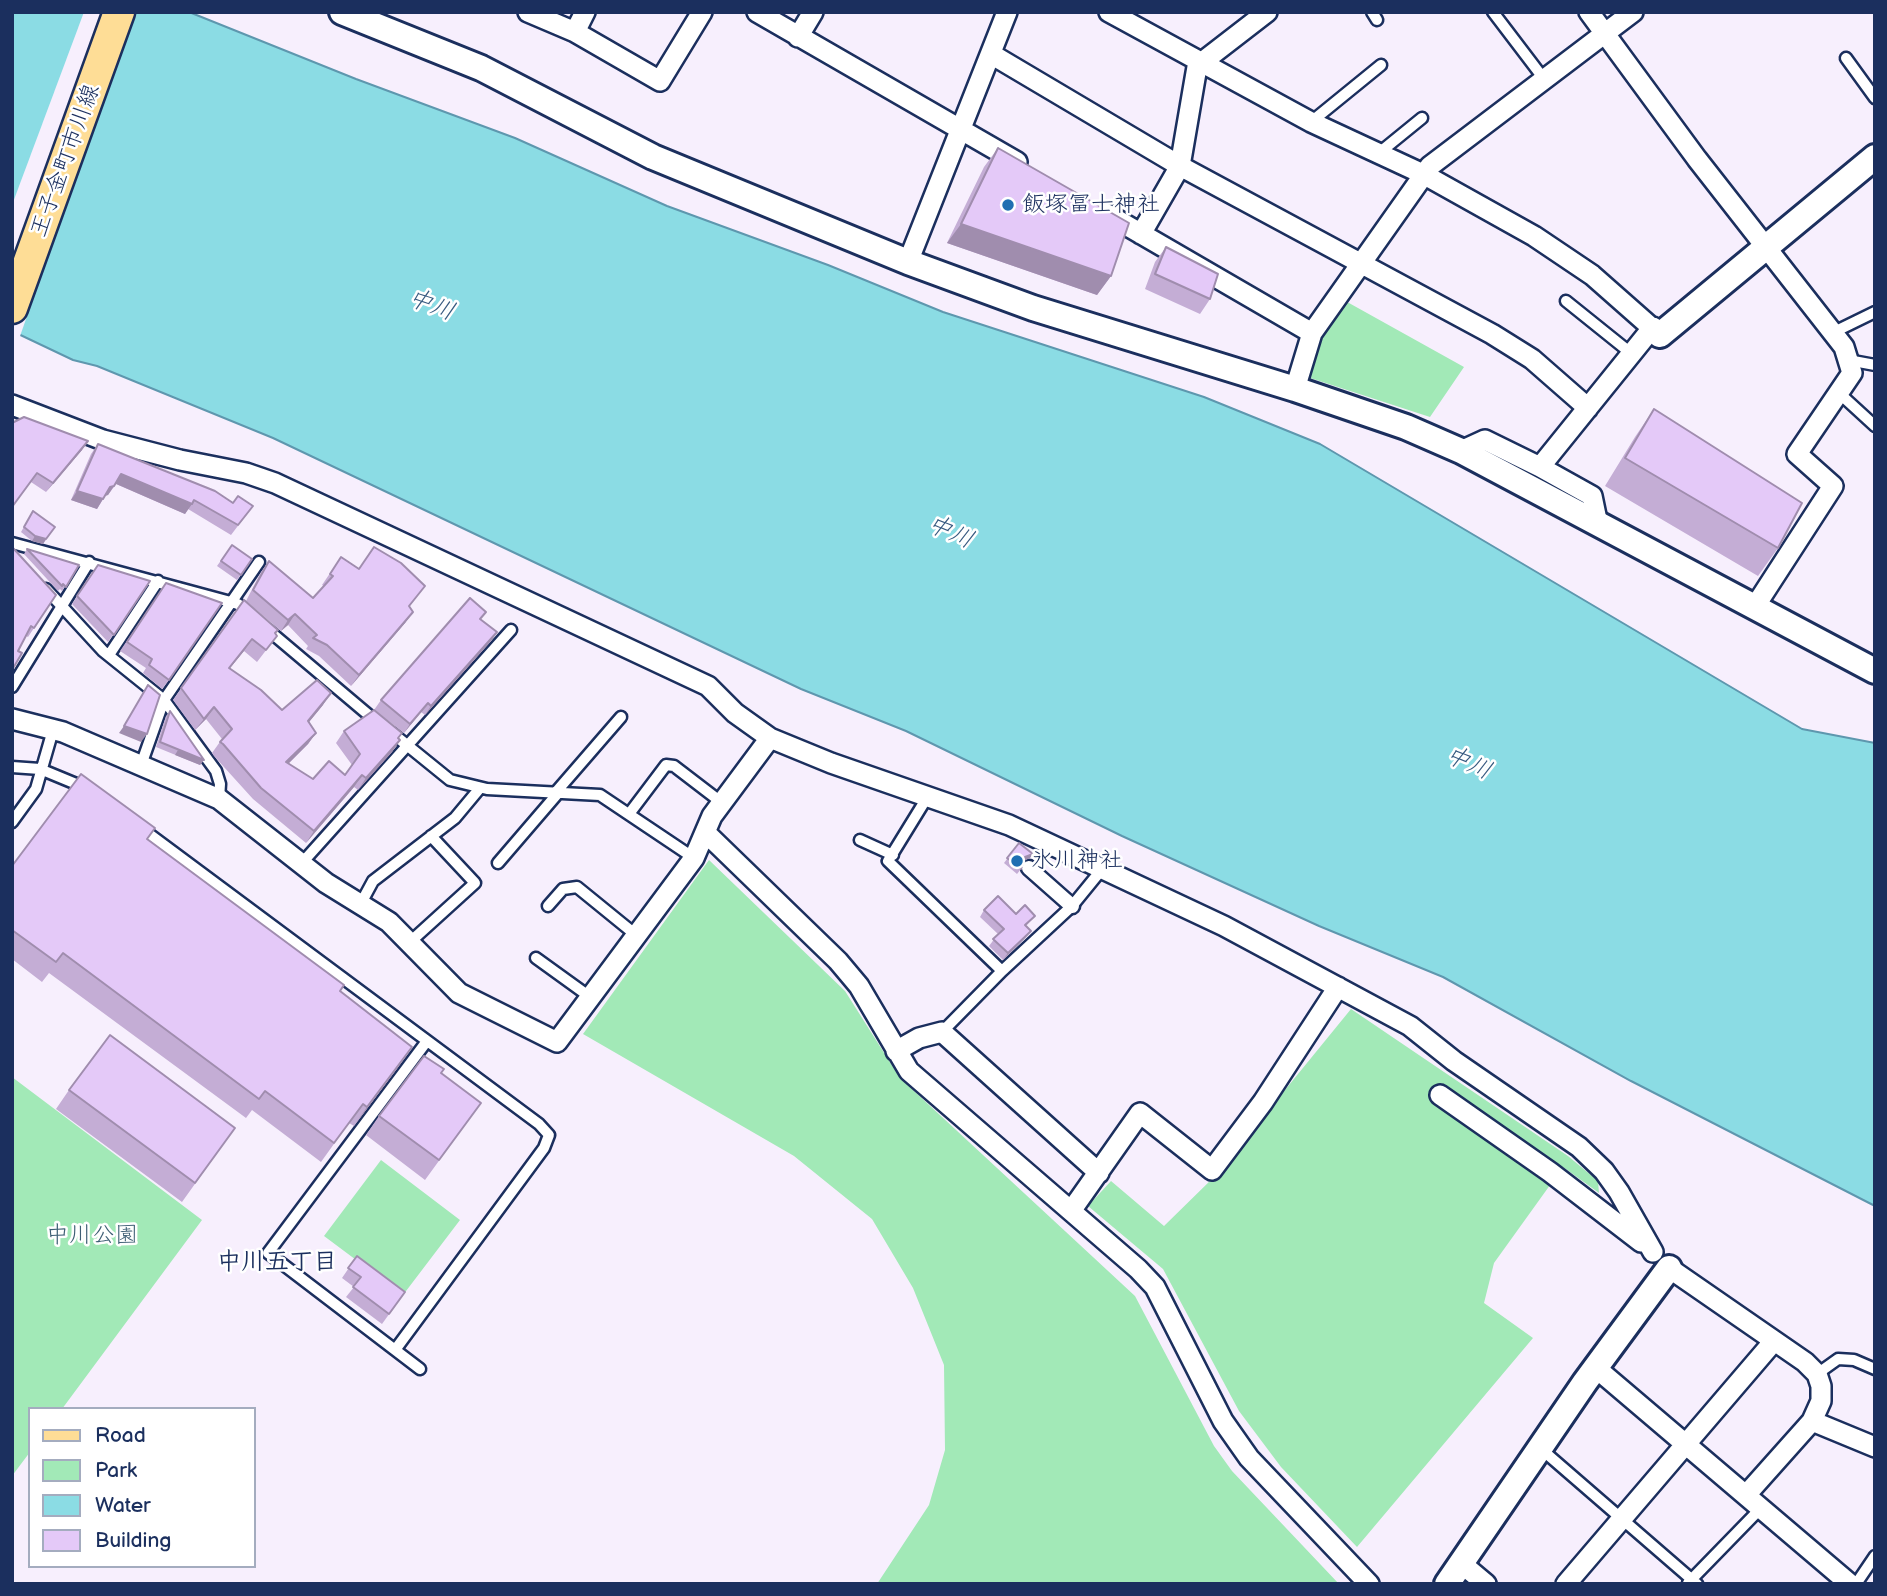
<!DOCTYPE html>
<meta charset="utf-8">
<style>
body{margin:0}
#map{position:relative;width:1887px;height:1596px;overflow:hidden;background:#f7effd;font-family:"Balsamiq Sans",sans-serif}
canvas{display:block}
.frame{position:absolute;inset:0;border:14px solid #1b2f5e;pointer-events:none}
.legend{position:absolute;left:28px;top:1407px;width:228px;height:161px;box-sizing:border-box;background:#fff;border:2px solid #a4acbf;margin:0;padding:9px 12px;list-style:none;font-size:21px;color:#1b2f5e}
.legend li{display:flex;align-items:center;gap:14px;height:35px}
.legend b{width:35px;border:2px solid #a4acbf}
</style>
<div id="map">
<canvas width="1887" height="1596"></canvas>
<div class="frame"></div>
<ul class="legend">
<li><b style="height:9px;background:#fedd96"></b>Road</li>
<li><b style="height:19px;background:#a2e9b7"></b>Park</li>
<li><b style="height:19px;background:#8bdce4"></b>Water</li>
<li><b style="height:19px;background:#e4c9f8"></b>Building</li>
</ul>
</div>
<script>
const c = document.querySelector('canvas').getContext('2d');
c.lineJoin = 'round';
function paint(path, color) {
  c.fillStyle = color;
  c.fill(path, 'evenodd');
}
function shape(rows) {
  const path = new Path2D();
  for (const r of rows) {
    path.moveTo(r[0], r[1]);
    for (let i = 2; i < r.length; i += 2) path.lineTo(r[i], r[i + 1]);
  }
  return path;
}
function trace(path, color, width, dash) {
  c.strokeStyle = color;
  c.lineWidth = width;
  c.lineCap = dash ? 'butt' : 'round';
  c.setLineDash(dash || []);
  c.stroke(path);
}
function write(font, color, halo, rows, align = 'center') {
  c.font = font + ' "Balsamiq Sans","Klee One",sans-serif';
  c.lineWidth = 5;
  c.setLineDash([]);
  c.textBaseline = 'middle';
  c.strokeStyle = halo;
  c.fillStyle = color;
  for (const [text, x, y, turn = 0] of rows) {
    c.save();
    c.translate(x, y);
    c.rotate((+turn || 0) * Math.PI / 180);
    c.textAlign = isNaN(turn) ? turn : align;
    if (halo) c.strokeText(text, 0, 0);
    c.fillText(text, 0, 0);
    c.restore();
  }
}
paint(shape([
 [1340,298,1464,367,1430,417,1304,376,1315,336],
 [709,860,845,991,900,1078,1135,1296,1214,1446,1232,1471,1339,1584,877,1584,929,1505,945,1450,944,1365,913,1288,872,1219,794,1156,583,1034],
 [1351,1009,1568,1156,1598,1181,1599,1193,1563,1167,1494,1263,1484,1303,1533,1338,1357,1547,1281,1467,1239,1411,1163,1269,1088,1206,1111,1181,1164,1226,1214,1177],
 [12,1077,202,1220,62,1409,30,1409,30,1452,12,1476],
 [381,1160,460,1220,403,1295,324,1236]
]), '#a2e9b7');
const water = shape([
 [12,12,189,12,356,79,515,138,667,206,828,265,943,312,1204,397,1320,444,1802,729,1875,743,1875,1206,1631,1081,1443,977,1319,926,1122,836,906,731,801,689,273,438,97,366,73,360,12,331,12,12]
]);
paint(water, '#8bdce4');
trace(water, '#5e97ae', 2);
paint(shape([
 [84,12,134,12,19,339,12,335,12,205]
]), '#f7effd');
const service = shape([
 [1372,12,1377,20],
 [1493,12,1544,79],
 [1846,58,1875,98],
 [1311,122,1381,65],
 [1379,153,1422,118],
 [1566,301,1632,354],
 [1832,333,1875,312],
 [1848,360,1875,365],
 [1839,393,1875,426],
 [12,543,238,604,249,614],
 [46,589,103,651,164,700,216,771,220,784,219,799],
 [268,630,377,722],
 [109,655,158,581],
 [12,687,89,562],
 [392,733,450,780,487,789,600,795,694,858],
 [141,765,164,700,259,562],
 [12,767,40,769,86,788],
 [556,792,621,717],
 [928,796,888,861,1002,971],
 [629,814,666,765,674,766,721,802],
 [12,822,36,789,53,730],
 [141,828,539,1124,549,1135,544,1148,395,1350],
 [860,840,893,855],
 [498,863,559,792],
 [301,864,511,630],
 [360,905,373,881,455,818,480,788],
 [548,906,563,889,577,887,636,935],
 [410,942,475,883,431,836],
 [536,958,590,997],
 [942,1032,1002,971,1072,906,1103,868],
 [420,1369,268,1253,427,1041],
 [1817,1374,1838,1359,1854,1360,1875,1369],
 [1540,1448,1697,1584],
 [1688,1583,1761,1508],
 [1856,1584,1875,1556]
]);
const pedestrian = shape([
 [1029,868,1072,906]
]);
const minor = shape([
 [528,12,575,32,660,81,702,12],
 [757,12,1017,162],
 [1109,12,1311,122,1423,174,1534,236,1592,275,1660,335],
 [1589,12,1697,159,1844,347,1852,373,1797,454,1833,486,1754,608],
 [575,32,585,12],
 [798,37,813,12],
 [991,54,1180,166,1492,334,1532,359,1588,408],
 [1201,63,1267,12],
 [1107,214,1312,333],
 [1141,234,1180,166,1198,61],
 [908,262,1007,12],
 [1295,389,1312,333,1430,166,1633,12],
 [12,405,103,440,180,460,246,473,275,483,708,686,735,713,770,738,831,763,1009,825,1224,926,1410,1026,1454,1061,1579,1147,1604,1171,1619,1192,1653,1252],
 [1461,451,1485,440,1540,467,1592,496,1598,525],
 [1540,467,1653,327],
 [12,719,63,732,219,799,326,883,389,922,459,993,557,1042,694,858,712,816,770,738],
 [707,834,838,961,859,986,909,1071,1138,1269,1155,1287,1223,1421,1249,1458,1369,1584],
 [896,1051,919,1038,942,1032,1099,1173],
 [1440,1095,1550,1172,1641,1242],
 [1071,1211,1140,1113,1212,1170,1263,1102,1338,987],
 [1669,1268,1805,1362,1817,1374,1821,1386,1821,1401,1812,1421,1746,1495],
 [1596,1368,1850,1584],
 [1812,1421,1875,1447],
 [1461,1563,1486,1584],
 [1566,1584,1774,1341]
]);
const tertiary = shape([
 [342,12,481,68,653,157,908,262,1033,308,1295,389,1406,427,1461,451,1875,671],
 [1660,335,1875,157],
 [1447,1584,1585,1382,1669,1268]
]);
const primary = shape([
 [12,308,119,12]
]);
trace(service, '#1b2f5e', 15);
trace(pedestrian, '#1b2f5e', 19);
trace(minor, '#1b2f5e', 24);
trace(tertiary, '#1b2f5e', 30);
trace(primary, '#1b2f5e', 35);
trace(service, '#fff', 10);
trace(pedestrian, '#fff', 14);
trace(minor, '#fff', 19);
trace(tertiary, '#fff', 24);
trace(primary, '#fedd96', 30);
paint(shape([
 [998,148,1111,276,1097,295,947,243,984,167],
 [1166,247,1210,299,1200,314,1145,289,1155,262],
 [1654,409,1778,548,1758,576,1605,486,1635,437],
 [12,423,82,450,46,492,31,482],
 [98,444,233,503,253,506,231,535,188,509,185,514,116,484,108,495,105,496,97,509,71,500,91,454],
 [33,511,55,527,43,544,32,541,21,532],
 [232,545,252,559,237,580,217,566],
 [12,549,56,595,28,637,26,636,18,651],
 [27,549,79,565,62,591,60,589,58,591,24,554],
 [341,557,359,569,425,586,409,607,413,612,405,623,351,686,319,656,306,649,308,646,288,625,281,631,246,601,261,572,269,561,313,598,324,586,322,585],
 [98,565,150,581,108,642,72,604],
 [166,583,169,680,162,689,143,673,146,668,120,651],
 [244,600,277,636,257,662,244,651,230,668,282,710,323,705,309,722,316,733,308,744,288,764,313,779,345,775,352,765,336,743,344,731,402,733,398,738,400,740,392,752,358,790,354,787,306,843,253,799,214,756,212,753,222,739,206,719,195,730,173,700],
 [481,620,497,632,491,641,425,715,421,712,404,733,374,710,381,700],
 [170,711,204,760,200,765,156,747,166,716],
 [148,839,340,991,399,1066,354,1126,349,1123,321,1162,252,1110,246,1118,49,973,42,982,12,959,12,866],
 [1019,843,1030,858,1023,861,1021,869,1017,874,1004,863],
 [984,910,1035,916,1026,926,1026,937,1003,960,989,946,998,934,980,917],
 [441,1073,481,1103,425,1180,366,1135,379,1116],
 [69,1090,235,1128,182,1202,56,1109],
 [357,1256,405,1292,382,1324,346,1297,354,1287,342,1278]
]), '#c4add5');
paint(shape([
 [961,224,1111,276,1097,295,947,243],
 [88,441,82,450,46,492,53,483],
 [121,474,192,504,185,514,114,483],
 [114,486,108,495,104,496,110,487],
 [77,491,103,499,97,509,71,500],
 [35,536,46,539,43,544,32,541],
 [413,612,405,623,351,686,359,675],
 [295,614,288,625,281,631,288,620],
 [497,632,491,641,425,715,431,706],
 [252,639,244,651,221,679,229,668],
 [331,693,323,705,300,733,308,721],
 [428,703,421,712,404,733,410,724],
 [214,707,206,719,195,730,204,719],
 [124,726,147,734,141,742,119,733],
 [316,733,308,744,278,774,286,762],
 [400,740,392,752,358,790,366,778],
 [178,750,204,760,200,765,175,755],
 [362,775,354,787,306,843,314,831],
 [1033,854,1030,858,1021,862,1025,857],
 [1031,931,1026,937,1003,960,1008,953],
 [412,1047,399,1066,354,1126,367,1107]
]), '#a08dae');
const building = shape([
 [998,148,1129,223,1111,276,961,224,998,148],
 [1166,247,1218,274,1210,299,1155,274,1166,247],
 [1654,409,1802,503,1778,548,1625,458,1654,409],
 [24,417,88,441,53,483,37,473,12,507,12,423,24,417],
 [98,444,215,491,233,503,238,496,253,506,238,525,194,500,192,504,121,474,114,486,110,487,103,499,77,491,98,444],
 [33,511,55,527,46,539,35,536,24,527,33,511],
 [232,545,252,559,241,575,221,561,232,545],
 [374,547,401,563,425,586,409,606,413,612,359,675,327,645,313,638,317,635,295,614,288,620,253,590,269,561,313,598,333,576,330,574,341,557,359,569,374,547],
 [13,548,56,595,34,628,31,626,18,651,22,653,12,670,13,548],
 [27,549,79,565,66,587,63,584,62,586,27,549],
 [98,565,150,581,114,635,77,596,98,565],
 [166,583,222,603,169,680,149,665,152,659,127,642,166,583],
 [470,598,486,612,480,619,497,632,431,706,428,703,410,724,381,700,470,598],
 [244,600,278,630,275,633,277,636,266,650,252,639,229,668,261,690,282,710,317,680,331,693,308,721,316,733,286,762,313,779,329,761,345,775,360,754,344,731,374,710,402,733,398,738,400,740,366,778,362,775,314,831,261,788,223,744,220,742,232,729,214,707,204,719,181,688,244,600],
 [148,685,160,695,147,734,124,726,148,685],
 [170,711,204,760,160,742,170,711],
 [81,774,155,828,147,839,344,985,340,991,412,1047,367,1107,363,1104,334,1143,265,1091,259,1099,63,953,56,962,12,930,12,866,81,774],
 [1019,843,1033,854,1025,857,1021,869,1007,858,1019,843],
 [998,896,1016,914,1025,905,1035,916,1025,925,1031,931,1008,953,993,939,1004,929,984,910,998,896],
 [110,1035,235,1128,195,1183,69,1090,110,1035],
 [424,1056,444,1069,441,1073,481,1103,439,1160,379,1116,424,1056],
 [357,1256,405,1292,389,1314,353,1287,361,1277,348,1268,357,1256]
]);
paint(building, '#e4c9f8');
trace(building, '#a08dae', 2);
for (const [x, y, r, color] of [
 [1008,205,7,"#1f6fb2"],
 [1017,861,7,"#1f6fb2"]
]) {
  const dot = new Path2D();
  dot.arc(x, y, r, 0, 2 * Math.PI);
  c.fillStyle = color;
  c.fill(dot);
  trace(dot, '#fff', 2.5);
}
write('23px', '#1b2f5e', '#fff', [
 ["王子金町市川線",66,161,-70]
]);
write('23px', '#1b2f5e', '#fff', [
 ["飯塚冨士神社",1022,205],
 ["氷川神社",1031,861]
], 'left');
write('23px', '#3d5e74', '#fff', [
 ["中川公園",92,1236]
]);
write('italic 24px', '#375a80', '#fff', [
 ["中川",431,306,21],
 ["中川",950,533,24],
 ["中川",1468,764,24]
]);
write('bold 24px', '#1b2f5e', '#fff', [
 ["中川五丁目",277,1263]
]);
</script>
